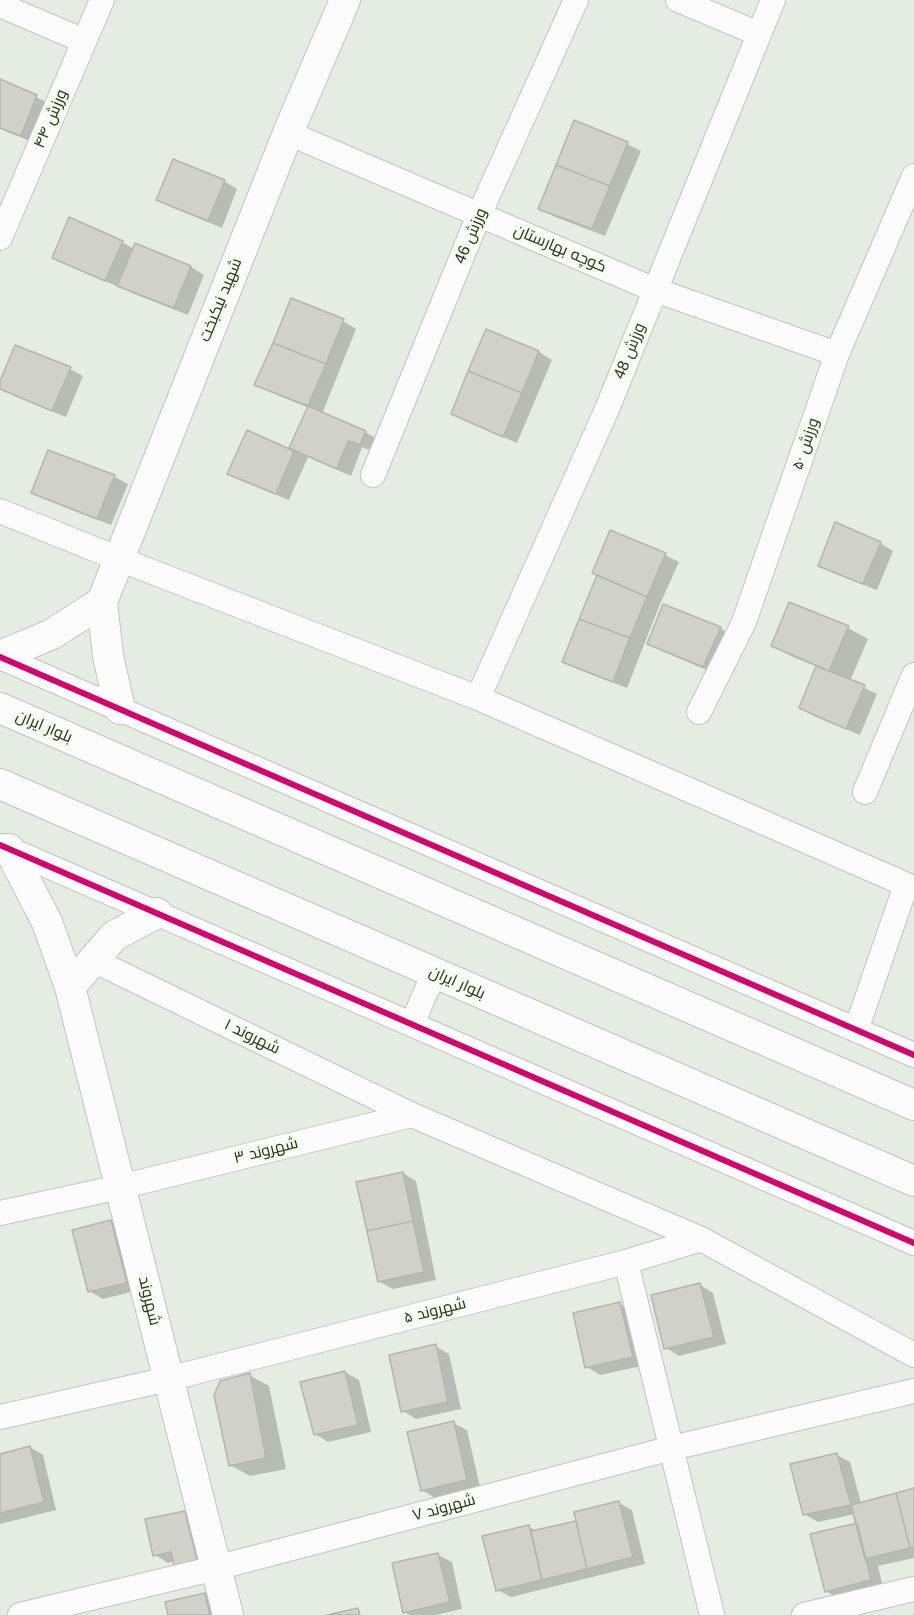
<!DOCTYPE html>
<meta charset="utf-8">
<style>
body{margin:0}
canvas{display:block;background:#e5ece2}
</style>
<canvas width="914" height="1615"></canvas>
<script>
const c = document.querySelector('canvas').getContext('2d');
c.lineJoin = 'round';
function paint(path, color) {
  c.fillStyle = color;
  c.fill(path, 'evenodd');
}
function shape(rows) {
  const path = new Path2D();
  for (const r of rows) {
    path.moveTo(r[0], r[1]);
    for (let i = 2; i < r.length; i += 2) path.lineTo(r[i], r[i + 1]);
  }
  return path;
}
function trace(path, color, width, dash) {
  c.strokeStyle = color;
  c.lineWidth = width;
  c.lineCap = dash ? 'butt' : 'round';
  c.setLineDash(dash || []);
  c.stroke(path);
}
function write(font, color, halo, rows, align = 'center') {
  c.font = font + ' Arial,Cairo,sans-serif';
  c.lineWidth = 4.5;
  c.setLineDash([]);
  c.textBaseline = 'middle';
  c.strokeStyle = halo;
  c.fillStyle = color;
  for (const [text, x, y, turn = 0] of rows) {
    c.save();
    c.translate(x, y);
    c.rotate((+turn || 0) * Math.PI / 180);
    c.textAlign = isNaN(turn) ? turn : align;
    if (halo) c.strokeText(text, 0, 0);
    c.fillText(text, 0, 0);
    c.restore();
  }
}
paint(shape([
 [0,82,36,97,50,104,35,143,0,129],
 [575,122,627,144,641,151,605,236,553,216,540,208],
 [224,181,237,189,222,228,171,207,158,199],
 [122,242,134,249,136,245,191,267,204,275,188,315,132,293,120,286,119,287,67,265,53,258],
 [343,321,356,329,322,414,365,432,379,440,374,452,362,447,351,476,308,457,289,500,242,481,229,474,290,450,309,408,270,392,256,384],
 [487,331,539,352,552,360,517,443,466,421,453,413],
 [70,369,83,376,66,417,12,395,0,388,0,385],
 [49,452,115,477,128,484,111,525,47,500,33,492],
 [611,532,665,555,679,562,660,604,627,688,577,669,564,661,599,575],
 [880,543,893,551,877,590,833,573,820,565],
 [720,628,733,636,716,674,662,651,648,643],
 [848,628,868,639,850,681,877,694,860,735,814,716,801,708,818,667,793,657,773,645],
 [403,1173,416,1181,436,1280,393,1289,380,1282],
 [111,1222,124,1230,139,1290,103,1299,89,1291],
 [700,1285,713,1293,726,1344,679,1356,666,1348],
 [620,1304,633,1312,646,1365,600,1375,587,1367],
 [435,1346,449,1354,461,1409,416,1419,403,1411],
 [345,1372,359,1380,371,1432,328,1442,315,1434],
 [249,1375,269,1386,286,1469,250,1476,230,1465],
 [453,1423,467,1430,480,1487,435,1498,422,1490],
 [30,1447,43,1455,56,1510,0,1524,0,1455],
 [837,1455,850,1462,861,1503,914,1490,914,1558,878,1566,883,1587,839,1599,826,1591,858,1524,855,1514,818,1522,804,1514],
 [619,1503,632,1510,645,1564,511,1597,497,1590,529,1527,537,1531,577,1522],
 [185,1513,198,1520,209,1567,175,1561,168,1563,155,1555],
 [438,1555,452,1562,462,1609,436,1615,410,1615,404,1612],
 [205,1594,218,1602,221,1615,169,1615]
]), '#0003');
const building = shape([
 [0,79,37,95,21,136,0,128,0,79],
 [574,120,628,142,610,186,556,165,574,120],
 [173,159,225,180,208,221,156,200,173,159],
 [556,165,610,186,592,229,538,209,556,165],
 [69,217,123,241,105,281,52,258,69,217],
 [135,243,191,266,174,308,117,286,135,243],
 [291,298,344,319,326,364,273,343,291,298],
 [486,329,539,351,522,393,468,371,486,329],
 [273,343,326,364,308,406,254,385,273,343],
 [15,345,71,367,52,411,0,389,0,381,15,345],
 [468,371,522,393,503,437,451,414,468,371],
 [308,406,366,431,360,445,348,441,337,469,289,448,308,406],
 [247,430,294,451,276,494,227,474,247,430],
 [48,450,115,475,97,519,31,493,48,450],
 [835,522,881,542,863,584,818,566,835,522],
 [610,530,666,553,647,597,592,573,610,530],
 [597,575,647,597,630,638,579,619,597,575],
 [789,602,849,626,829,671,771,646,789,602],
 [663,604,721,627,703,667,647,644,663,604],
 [579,619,630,638,613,682,562,662,579,619],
 [816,666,865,685,846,729,799,708,816,666],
 [403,1172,413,1221,367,1231,356,1182,403,1172],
 [111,1220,127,1283,88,1292,72,1230,111,1220],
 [413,1221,424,1272,378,1282,367,1231,413,1221],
 [700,1283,714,1337,664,1349,651,1295,700,1283],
 [620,1302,633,1357,585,1368,573,1313,620,1302],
 [436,1344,448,1402,401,1412,389,1355,436,1344],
 [345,1371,358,1425,314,1435,300,1382,345,1371],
 [250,1373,266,1458,229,1466,214,1395,220,1381,250,1373],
 [454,1421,467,1480,421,1491,407,1432,454,1421],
 [30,1446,44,1502,0,1513,0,1454,30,1446],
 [837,1453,851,1505,803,1515,790,1464,837,1453],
 [914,1488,914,1548,910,1548,896,1493,914,1488],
 [896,1493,910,1548,865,1559,851,1505,896,1493],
 [619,1501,633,1557,587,1569,574,1512,619,1501],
 [185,1511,197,1560,174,1566,171,1552,153,1556,145,1519,185,1511],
 [576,1521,587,1569,542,1580,531,1531,576,1521],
 [857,1523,871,1580,825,1592,810,1534,857,1523],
 [529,1525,542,1580,496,1591,482,1536,529,1525],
 [438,1553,450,1602,403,1613,392,1563,438,1553],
 [205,1593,210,1615,168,1615,165,1602,205,1593],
 [358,1608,360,1615,327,1615,358,1608]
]);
paint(building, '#d0d2c9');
trace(building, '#b4b6ad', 1.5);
const minor = shape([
 [678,0,759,34],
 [0,5,84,41],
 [288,133,655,290,837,354],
 [0,238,102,0],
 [373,475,479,215,576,0],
 [0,511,119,559,478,698,914,888],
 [0,657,914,1055],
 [478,698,607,409,773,0],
 [699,712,744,622,837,354,914,176],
 [865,792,914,675],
 [2,846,914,1243],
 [93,960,412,1115,701,1239,914,1355],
 [412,1024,434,973],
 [856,1030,906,885],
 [0,1213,120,1187,412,1115],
 [626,1262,712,1615],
 [0,1417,168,1379,626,1262,701,1239],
 [20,1615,216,1568,672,1448,914,1391],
 [804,1615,914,1589]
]);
const tertiary = shape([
 [0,656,52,634,102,602],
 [0,708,914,1105],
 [120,709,108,656,102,602,288,133,345,0],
 [0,784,914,1181],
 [9,849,47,922,70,987,228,1615],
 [70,987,114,936,157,913]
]);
trace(minor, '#c1c6be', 26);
trace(tertiary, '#c1c6be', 32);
trace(minor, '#fbfcfb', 24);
trace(tertiary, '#fbfcfb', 30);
trace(shape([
 [0,657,914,1055],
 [0,845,914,1243]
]), '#d6006c', 6);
write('16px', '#282c25', '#f1feea', [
 ["ورزش ۴۴",51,119,-67],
 ["ورزش 46",471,236,-67],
 ["کوچه بهارستان",560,249,23],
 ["شهید نیکبخت",221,300,-68],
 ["ورزش 48",630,351,-68],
 ["ورزش ۵٠",806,444,-71],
 ["بلوار ایران",44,727,23],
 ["بلوار ایران",457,983,24],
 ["شهروند ۱",252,1037,26],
 ["شهروند ۳",266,1151,-14],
 ["شهروند",149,1301,76],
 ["شهروند ۵",435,1311,-14],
 ["شهروند ۷",444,1508,-15]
]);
</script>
